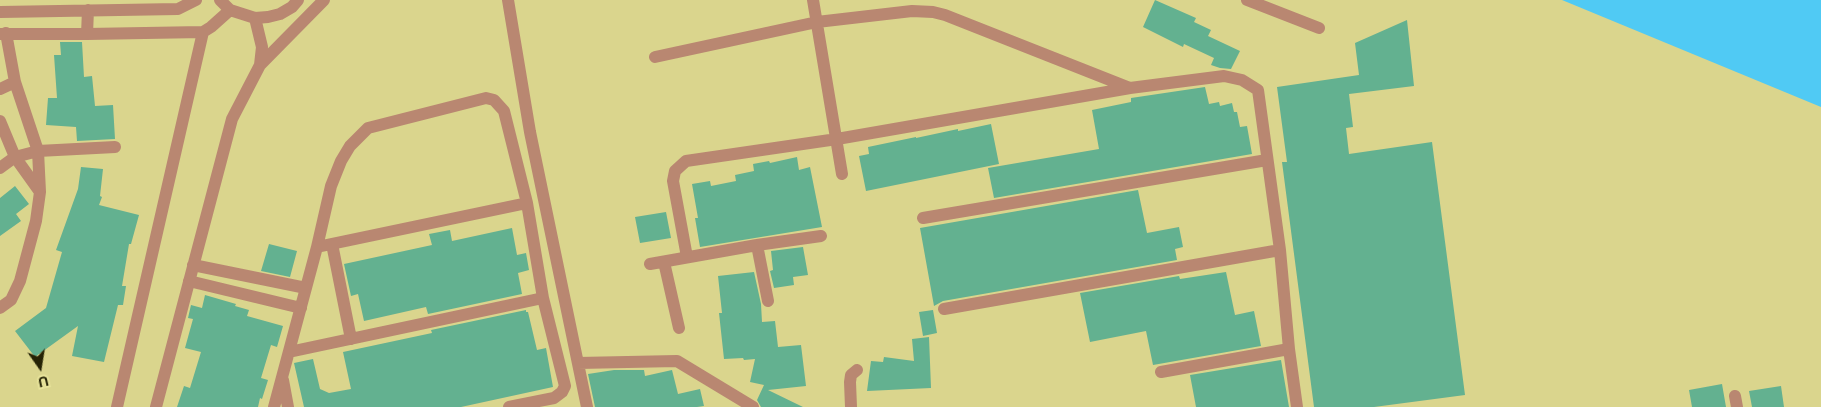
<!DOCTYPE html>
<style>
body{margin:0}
#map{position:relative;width:1821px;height:407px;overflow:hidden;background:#dad58d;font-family:Helvetica,sans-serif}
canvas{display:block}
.north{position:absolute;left:15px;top:342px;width:50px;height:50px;-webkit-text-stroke:4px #e7e39a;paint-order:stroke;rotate:167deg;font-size:14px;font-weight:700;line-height:20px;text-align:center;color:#252305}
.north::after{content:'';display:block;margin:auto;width:18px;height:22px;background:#252305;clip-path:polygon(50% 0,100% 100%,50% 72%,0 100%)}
</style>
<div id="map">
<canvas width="1821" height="407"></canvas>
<div class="north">U</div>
</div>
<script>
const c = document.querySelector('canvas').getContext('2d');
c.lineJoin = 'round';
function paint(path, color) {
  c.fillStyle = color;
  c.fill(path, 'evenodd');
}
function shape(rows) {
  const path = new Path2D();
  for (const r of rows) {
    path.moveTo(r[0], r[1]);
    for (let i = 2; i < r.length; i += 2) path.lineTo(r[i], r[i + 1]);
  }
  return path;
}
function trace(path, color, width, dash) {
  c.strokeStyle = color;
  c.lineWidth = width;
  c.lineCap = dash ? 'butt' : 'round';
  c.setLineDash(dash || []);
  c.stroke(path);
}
paint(shape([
 [1562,0,1821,0,1821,107]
]), '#50caf4');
paint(shape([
 [1155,0,1196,18,1194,22,1211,30,1208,36,1240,51,1231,69,1220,68,1211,65,1214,58,1184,44,1183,47,1143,27],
 [1407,20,1414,86,1349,94,1353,127,1346,128,1349,154,1432,142,1465,395,1374,407,1314,407,1282,162,1287,162,1277,87,1359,75,1355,43],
 [60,42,82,42,84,77,92,76,95,106,113,105,115,139,77,141,76,127,46,125,48,98,57,98,54,55,61,55],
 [1205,87,1209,104,1219,102,1220,106,1232,103,1234,112,1237,112,1240,127,1247,126,1252,154,994,198,988,168,1099,149,1092,110,1131,102,1131,98],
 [991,124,999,164,866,191,859,156,869,154,868,147,916,137,916,138,958,129,958,131],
 [797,157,799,170,810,167,822,227,700,247,695,218,698,218,692,184,710,181,711,186,736,181,735,175,754,171,753,164,769,161,770,163],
 [81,167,103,169,100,196,102,197,99,205,139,215,131,244,129,244,122,286,126,286,123,305,118,305,104,362,72,356,78,326,35,357,15,331,46,308,62,252,56,250,78,189],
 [15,186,29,204,16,214,21,221,0,236,0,198],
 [1138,190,1147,233,1179,227,1183,247,1175,249,1177,260,943,301,934,306,920,228],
 [666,212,671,238,640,243,635,217],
 [512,228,517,255,526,253,529,270,518,273,522,294,428,314,426,307,364,321,358,294,351,296,344,264,432,245,429,234,450,230,452,241],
 [269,244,297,251,290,277,261,271],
 [803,247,808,275,793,277,794,285,774,288,770,271,773,270,771,251],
 [754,272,761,304,762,322,775,321,778,347,801,345,806,386,768,390,803,407,761,407,757,400,764,385,750,382,755,359,744,360,743,358,724,359,719,313,722,313,718,276],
 [1226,272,1235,315,1254,311,1261,346,1153,365,1146,331,1090,342,1080,293,1179,276,1180,279],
 [205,295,236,304,235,306,249,310,247,316,283,326,277,347,271,345,261,378,268,380,262,399,260,398,258,407,177,407,184,386,190,388,201,352,185,348,193,319,188,318,191,305,202,308],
 [526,310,526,312,528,312,537,350,546,348,553,387,461,407,304,407,294,363,313,359,320,389,329,393,351,389,343,352,432,333,431,330],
 [933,310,937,333,923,336,919,312],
 [929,337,931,388,867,391,871,361,883,362,884,357,914,361,912,339],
 [1281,360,1289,407,1196,407,1190,375],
 [614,370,644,370,645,376,672,370,678,394,700,389,704,406,697,407,595,407,588,374],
 [1722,384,1726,407,1692,407,1689,390],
 [1781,386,1784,407,1752,407,1749,391]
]), '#63b190');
trace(shape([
 [220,0,230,10,255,18,268,17,280,14,292,7,298,0],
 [508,0,530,132,587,407],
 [813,0,842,174],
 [1247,0,1319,28],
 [0,12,178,9,196,0],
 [0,34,87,34,203,32,211,27,230,10],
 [87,34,88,10],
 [655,57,817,22,912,11,933,12,945,15,1130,88],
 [260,65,324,0],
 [0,89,15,82],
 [0,121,15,157,40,192],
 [0,168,15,157,38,151,115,147],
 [923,218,1267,160],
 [332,244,351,339],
 [757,245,768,301],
 [317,247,527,203],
 [687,257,673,181,675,171,686,161,837,139,1130,88,1224,76,1242,80,1258,90,1280,250,1289,349,1297,407],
 [664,262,679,328],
 [650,264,757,245,821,236],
 [193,265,306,288],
 [189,281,301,308],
 [0,308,11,300,20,281,36,221,40,192,38,151,15,82,6,33],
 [944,309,1280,250],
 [289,352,543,298],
 [578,363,677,361,753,407],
 [1161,372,1289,349],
 [283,380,288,407],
 [1735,396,1737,407],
 [117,407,203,32],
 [156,407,232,119,260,65,262,47,255,18],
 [274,407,317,247,331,186,341,161,350,146,368,128,486,98,494,100,504,111,527,203,543,298,565,386,562,392,554,398,509,407],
 [851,407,850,382,851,375,857,370]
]), '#b98771', 12);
</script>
